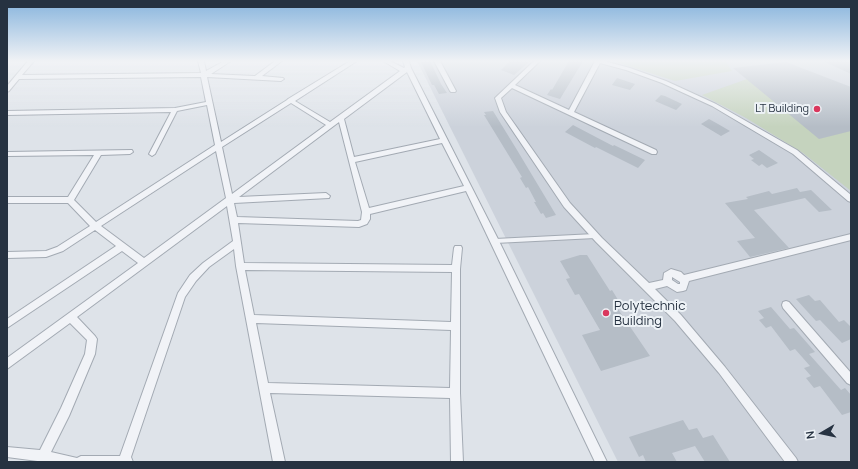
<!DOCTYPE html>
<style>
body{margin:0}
#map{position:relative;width:858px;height:469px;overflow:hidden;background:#dee3e9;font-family:Manrope,sans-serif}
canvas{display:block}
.frame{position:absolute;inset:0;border:8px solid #263241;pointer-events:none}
.north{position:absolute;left:802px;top:413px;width:40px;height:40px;-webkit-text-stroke:3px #edf2f6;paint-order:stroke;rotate:261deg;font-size:11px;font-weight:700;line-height:16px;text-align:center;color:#263241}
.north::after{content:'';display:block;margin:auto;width:14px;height:18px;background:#263241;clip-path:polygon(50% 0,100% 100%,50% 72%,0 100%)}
</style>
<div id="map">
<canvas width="858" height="469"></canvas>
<div class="frame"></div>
<div class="north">N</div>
</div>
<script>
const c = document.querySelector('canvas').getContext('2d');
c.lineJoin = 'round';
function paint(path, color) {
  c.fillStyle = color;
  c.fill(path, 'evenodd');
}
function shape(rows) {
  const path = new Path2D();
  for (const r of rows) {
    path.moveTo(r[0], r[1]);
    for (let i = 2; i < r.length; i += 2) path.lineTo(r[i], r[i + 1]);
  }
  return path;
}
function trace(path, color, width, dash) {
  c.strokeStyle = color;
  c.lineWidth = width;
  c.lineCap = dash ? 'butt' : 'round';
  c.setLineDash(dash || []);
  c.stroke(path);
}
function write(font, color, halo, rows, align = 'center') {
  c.font = font + ' Manrope,sans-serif';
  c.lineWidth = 4;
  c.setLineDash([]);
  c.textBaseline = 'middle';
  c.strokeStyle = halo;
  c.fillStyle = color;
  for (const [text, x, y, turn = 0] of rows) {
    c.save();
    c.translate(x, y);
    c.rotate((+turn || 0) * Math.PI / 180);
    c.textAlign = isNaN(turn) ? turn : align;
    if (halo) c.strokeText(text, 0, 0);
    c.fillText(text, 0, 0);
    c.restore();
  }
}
paint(shape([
 [417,61,851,61,851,462,618,462]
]), '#ccd2db');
paint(shape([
 [613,61,725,61,732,71,675,81],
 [747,79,851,131,851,191,803,153,746,118,702,95]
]), '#c5d3be');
paint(shape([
 [430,61,441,84,447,93,439,94,434,85,432,85,421,62],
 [510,61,530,61,514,75,501,70],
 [569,61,583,61,560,99,547,95,551,89,552,90],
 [823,61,851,61,851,74],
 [786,62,851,87,851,131,819,139,733,68],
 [617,78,635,84,630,90,612,85],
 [661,95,665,96,682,104,676,110,655,101],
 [493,111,517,150,556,215,546,218,543,213,541,214,534,202,536,202,528,187,526,188,520,178,522,177,484,115,486,115,484,112],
 [709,119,718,124,730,131,721,136,701,124],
 [573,125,613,146,614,145,645,160,638,168,596,147,595,148,565,132],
 [759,150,778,163,767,168,762,164,759,166,751,160,754,159,749,155],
 [797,188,800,192,811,190,832,210,819,212,805,198,754,210,789,248,750,257,737,241,755,238,725,203,748,199,746,197,769,191,772,194],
 [580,255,587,255,610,291,612,290,623,308,618,309,650,356,601,371,582,335,600,330,579,294,575,295,566,279,570,278,560,261],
 [809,295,815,301,820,300,839,322,844,320,851,327,851,339,842,343,820,320,816,321,796,299],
 [771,307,790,329,794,328,815,352,809,354,841,390,845,388,851,395,851,412,842,415,820,386,814,388,806,378,811,376,804,368,810,366,795,349,790,351,771,326,766,328,759,320,764,318,758,311],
 [683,420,689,430,697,428,703,438,713,435,730,462,705,462,695,446,672,453,677,462,646,462,643,455,639,457,629,437]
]), '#b5bdc6');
const lane = shape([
 [495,241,595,236]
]);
const street = shape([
 [28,61,34,61,22,75,201,73,198,61,204,61,206,71,224,61,231,61,211,74,255,76,275,61,282,61,262,76,283,78,284,79,281,81,207,77,221,142,287,100,288,99,350,61,357,61,295,101,330,122,400,71,383,61,390,61,404,68,405,67,403,61,409,61,411,68,499,241,607,462,595,462,466,191,370,214,370,219,367,224,359,227,238,223,244,263,452,265,454,248,455,246,461,246,462,248,460,269,460,393,463,462,451,462,450,398,270,393,285,462,273,462,236,266,234,249,209,267,196,281,185,297,131,457,133,462,45,462,7,457,7,447,40,450,61,408,85,354,87,340,70,323,7,369,7,358,138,263,122,251,7,328,7,319,116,246,95,230,63,251,46,257,7,258,7,252,46,251,57,247,90,226,68,203,7,203,7,197,68,197,94,155,7,156,7,152,132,150,133,152,130,154,101,155,74,200,96,222,215,145,207,105,177,111,155,154,152,156,149,154,171,112,7,115,7,111,175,108,206,102,201,77,19,79,9,91,7,92,7,86,28,61],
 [407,72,440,139,354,157,344,119,407,72],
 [291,103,326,125,232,194,222,147,291,103],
 [339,122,362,212,361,220,358,221,237,217,234,203,329,198,330,196,326,193,239,197,339,122],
 [442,143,464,186,369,208,355,162,442,143],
 [216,151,226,198,144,258,101,226,216,151],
 [227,206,233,241,203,263,190,275,178,293,120,456,81,456,77,458,51,452,69,416,95,354,97,339,95,336,77,317,227,206],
 [245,270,452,272,451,322,254,315,245,270],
 [256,323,451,330,450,388,268,383,256,323],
 [434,61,440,61,456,91,455,92,451,92,450,91,434,61],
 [534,61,540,61,515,85,569,110,595,61,604,61,630,68,666,81,716,104,797,150,851,195,851,202,848,201,793,154,712,106,662,83,626,70,600,63,574,112,656,150,657,152,656,154,652,154,512,88,501,98,506,112,570,203,602,238,649,283,663,280,664,273,671,269,681,272,684,275,851,234,851,240,689,281,686,290,683,291,677,292,667,286,655,289,681,315,725,367,796,458,798,462,785,462,719,373,675,321,596,242,564,207,500,112,495,98,534,61],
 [672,277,680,282,680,284,678,284,672,280,672,277],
 [786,301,789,302,851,373,851,385,847,383,783,308,782,305,783,302,786,301]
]);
trace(lane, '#a3aab3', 6);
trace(street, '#a3aab3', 2);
trace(lane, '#f1f3f7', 4);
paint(street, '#f1f3f7');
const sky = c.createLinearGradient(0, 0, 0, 127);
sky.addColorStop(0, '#87b4dd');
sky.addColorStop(0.48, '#f0f2f5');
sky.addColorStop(1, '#f0f2f500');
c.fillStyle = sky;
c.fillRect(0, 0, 858, 127);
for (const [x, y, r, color] of [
 [817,109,4,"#da375d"],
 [606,313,4,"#da375d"]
]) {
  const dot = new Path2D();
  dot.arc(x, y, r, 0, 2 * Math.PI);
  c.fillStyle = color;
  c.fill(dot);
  trace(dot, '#edf2f6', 1.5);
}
write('11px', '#263241', '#edf2f6', [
 ["LT Building",809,109]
], 'right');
write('13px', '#263241', '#edf2f6', [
 ["Polytechnic",614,306],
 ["Building",614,321]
], 'left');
</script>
